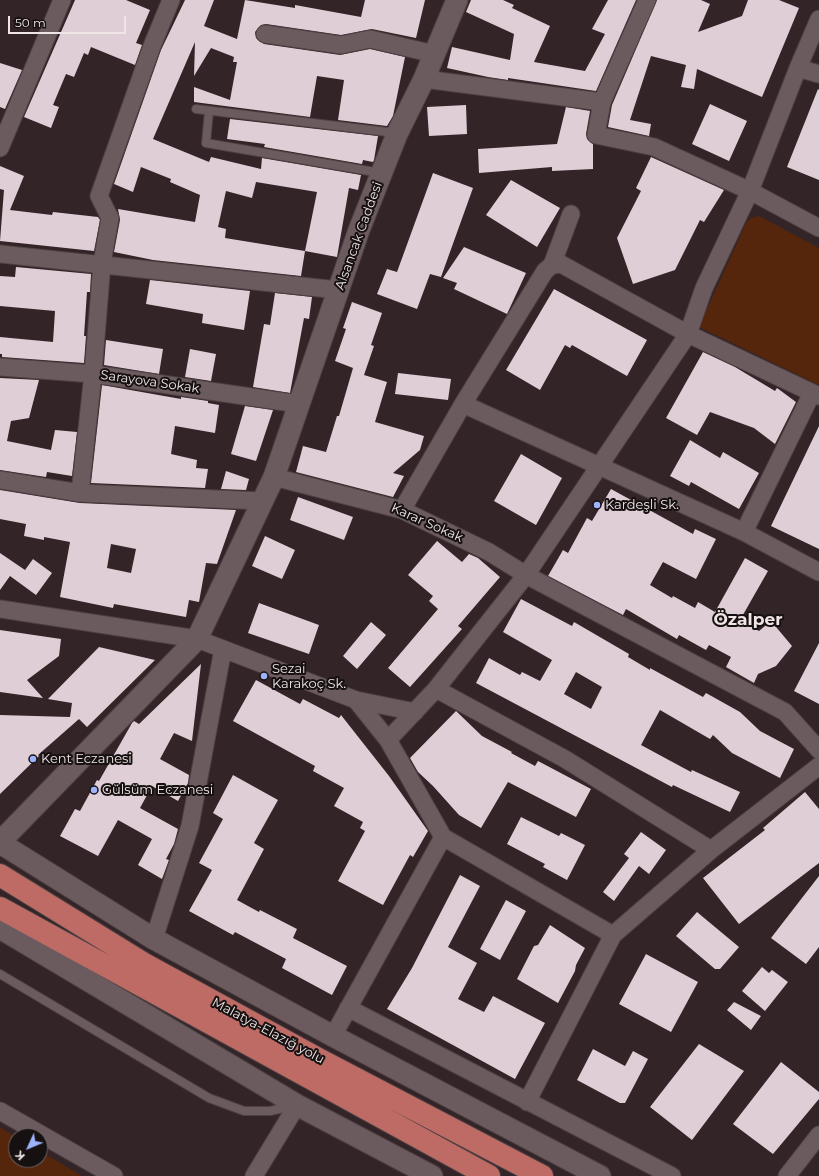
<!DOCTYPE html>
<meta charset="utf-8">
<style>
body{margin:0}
#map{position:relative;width:819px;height:1176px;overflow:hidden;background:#332427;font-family:Montserrat,sans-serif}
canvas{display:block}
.north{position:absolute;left:8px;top:1128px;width:40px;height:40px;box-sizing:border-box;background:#161011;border:1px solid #6d6566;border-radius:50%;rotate:226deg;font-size:11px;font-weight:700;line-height:16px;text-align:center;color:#efe5e6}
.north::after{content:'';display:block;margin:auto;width:14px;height:18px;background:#9db4fd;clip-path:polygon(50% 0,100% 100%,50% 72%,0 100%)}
.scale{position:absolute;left:8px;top:16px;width:118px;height:18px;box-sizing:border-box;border:2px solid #efe5e6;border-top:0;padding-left:5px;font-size:12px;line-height:14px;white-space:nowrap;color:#efe5e6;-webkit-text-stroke:3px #161011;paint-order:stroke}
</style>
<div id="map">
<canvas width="819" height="1176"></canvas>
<div class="north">K</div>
<div class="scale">50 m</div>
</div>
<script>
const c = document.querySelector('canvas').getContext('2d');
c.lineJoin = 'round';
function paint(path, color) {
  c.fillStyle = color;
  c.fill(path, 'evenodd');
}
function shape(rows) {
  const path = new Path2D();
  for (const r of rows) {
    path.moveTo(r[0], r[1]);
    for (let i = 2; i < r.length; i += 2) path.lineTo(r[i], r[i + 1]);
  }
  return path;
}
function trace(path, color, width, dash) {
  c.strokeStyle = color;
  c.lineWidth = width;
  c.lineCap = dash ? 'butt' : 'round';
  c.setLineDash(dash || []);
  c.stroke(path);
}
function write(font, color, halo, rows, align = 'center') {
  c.font = font + ' Montserrat,sans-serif';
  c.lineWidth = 4;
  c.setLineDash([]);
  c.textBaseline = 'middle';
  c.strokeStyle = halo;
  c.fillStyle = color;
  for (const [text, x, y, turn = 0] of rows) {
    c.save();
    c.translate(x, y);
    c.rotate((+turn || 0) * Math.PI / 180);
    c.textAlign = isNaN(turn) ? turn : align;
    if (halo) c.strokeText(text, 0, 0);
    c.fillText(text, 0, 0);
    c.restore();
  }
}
paint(shape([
 [759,216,819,248,819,385,699,327,747,221,751,218],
 [0,1127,16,1137,16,1160,40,1160,40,1151,82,1176,0,1176]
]), '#56260c');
paint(shape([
 [75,0,126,0,150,10,136,43,142,45,135,65,91,47,88,55,84,53,74,77,66,74,53,105,59,107,51,128,24,117],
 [185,0,214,0,204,26,237,39,245,0,295,8,295,5,361,17,365,0,425,0,416,38,372,29,341,35,266,24,261,25,255,32,256,38,264,44,340,55,370,49,405,57,393,116,387,126,338,120,344,80,317,76,310,117,194,102,194,87,230,100,237,62,233,62,234,57,211,48,194,76,195,42,153,139,209,162,211,157,261,169,262,158,361,175,358,190,349,188,337,257,305,251,301,276,153,260,114,252,120,220,118,209,195,222,200,195,170,182,171,179,141,167,133,192,114,184,161,50],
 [256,182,317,192,305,251,225,238,226,229,218,227,226,191,252,198],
 [471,0,503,0,514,5,512,8,550,26,534,62,585,71,605,34,592,29,608,0,636,0,596,91,508,78,508,80,488,77,447,68,452,47,510,60,514,34,466,12],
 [657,0,701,0,710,4,698,32,742,16,748,0,779,0,799,8,762,97,697,69,694,89,681,87,686,65,651,56,630,120,651,124,649,136,608,127,612,105],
 [0,63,22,70,5,109,0,107],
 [818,89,819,90,819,180,787,167],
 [710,104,747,121,729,161,692,144],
 [466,105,467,134,429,136,427,107],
 [566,107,590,111,586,134,587,139,593,144,593,169,552,171,552,167,479,173,478,149,557,144],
 [230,119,378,136,374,160,373,162,363,160,362,164,264,147,265,144,227,139],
 [651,157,724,190,704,222,700,220,675,270,633,284,617,238,641,191,636,188],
 [0,166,24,176,10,210,52,215,53,212,98,217,100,220,94,251,0,241,4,190,0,189],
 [433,173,473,188,441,277,430,274,417,309,377,294,387,269,397,272],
 [511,180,560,208,537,247,486,215],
 [464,247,526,273,507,314,454,289,457,283,443,278],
 [16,267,91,274,90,292,87,292,84,336,86,336,84,363,2,357,2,354,0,354,0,337,53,342,55,311,0,306,0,276,15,277],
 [150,280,250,291,244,330,202,323,203,314,146,304],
 [554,289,647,340,627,376,572,345,570,348,565,345,540,390,506,370],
 [275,293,312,297,309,319,304,318,290,393,253,387,264,324,270,325],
 [352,302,382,313,371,345,374,346,364,375,387,382,375,422,424,436,420,450,393,473,404,476,393,497,296,472,303,446,326,452,337,416,339,416,353,368,335,361,346,329,343,328],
 [106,340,163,349,159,374,104,365],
 [190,349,216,354,211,381,185,377],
 [703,352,735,367,775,391,777,388,796,402,775,444,754,428,710,412,697,435,666,418],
 [398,373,451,379,448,400,395,394],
 [0,378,39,380,29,418,11,421,7,441,51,450,55,430,77,432,72,476,47,472,46,477,0,470],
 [102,385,181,399,181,397,208,401,208,403,219,405,215,433,175,426,171,454,197,460,196,468,208,469,205,488,91,483],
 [245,406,273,410,256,461,231,454],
 [819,426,819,549,771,526],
 [690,440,720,458,723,452,759,473,739,509,691,482,689,486,670,476],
 [521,454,562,478,536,525,494,501],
 [226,471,249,479,246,490,221,489],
 [611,489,693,534,695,529,716,539,696,579,663,562,650,585,672,598,673,596,695,608,698,602,715,612,745,558,768,571,740,620,759,631,771,621,792,646,776,666,758,674,754,683,726,667,731,657,709,645,706,650,679,635,677,639,626,609,623,615,548,576,563,550,568,553,587,518,592,521],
 [0,490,80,503,236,510,217,564,206,563,199,602,189,600,186,617,114,604,113,608,60,597,70,542,44,537,44,540,24,536,26,524,0,519],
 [111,544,136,549,131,573,107,568],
 [298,497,353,517,344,540,290,520],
 [265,536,295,550,282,579,252,566],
 [437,541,462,562,469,554,478,558,500,577,458,626,462,629,410,687,388,668,438,609,429,601,433,596,408,575],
 [0,553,25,570,33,559,52,573,36,595,10,576,0,590],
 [521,599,572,626,574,622,629,654,628,657,650,670,650,668,703,697,706,693,740,712,760,731,794,749,780,778,732,753,713,735,710,739,660,710,641,745,691,772,692,770,740,792,730,812,673,785,672,787,476,683,489,658,520,675,522,672,540,681,552,660,503,632],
 [576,672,602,687,591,709,564,694],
 [259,603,319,625,309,654,248,633],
 [371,622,386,635,357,669,343,656],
 [0,630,61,639,59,656,27,680,43,698,0,692],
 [819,643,819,704,794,691],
 [99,647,155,660,87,727,79,719,38,755,39,756,0,794,0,715,70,717,72,703,48,699],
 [201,664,192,741,174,733,160,759,189,775,188,783,178,801,152,786,140,808,178,829,174,844,166,859,169,860,162,879,138,865,152,839,118,820,98,856,60,836,75,809,80,811,97,780,99,781,132,723,134,721,139,724],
 [256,680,300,704,303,699,339,718,341,715,389,776,428,831,413,857,410,855,383,905,338,881,365,831,360,828,363,822,334,806,344,788,313,771,315,766,233,721],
 [456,711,482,736,512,752,511,753,535,766,538,761,591,789,576,817,508,782,481,828,459,815,433,786,418,772,410,758],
 [233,775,278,800,254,843,264,849,237,900,259,912,260,910,297,929,293,938,347,966,332,995,282,968,286,959,235,932,233,935,189,911,212,870,199,863,223,819,213,813],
 [805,792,819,809,819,863,739,924,703,878,765,830,763,828],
 [521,817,559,836,561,833,585,845,567,880,543,867,545,864,507,844],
 [641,832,666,850,649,874,639,866,614,901,603,892,629,858,624,854],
 [460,875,480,886,448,947,477,963,458,999,484,1012,493,996,545,1023,515,1079,387,1009,412,968],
 [819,876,819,947,806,964,771,938],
 [506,900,526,911,500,960,480,949],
 [697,912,739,947,720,969,715,969,676,936],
 [550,925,585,948,576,965,575,971,558,1003,517,979,534,946,538,945],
 [646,954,698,982,671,1032,619,1004],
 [762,967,769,973,772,970,788,982,765,1011,742,991],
 [734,1002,761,1016,751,1030,727,1010],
 [699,1044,744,1071,692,1140,650,1107],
 [593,1049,625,1066,633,1051,648,1059,625,1103,620,1103,577,1080],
 [781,1062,819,1092,819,1099,773,1154,733,1124]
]), '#e0ced7');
const service = shape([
 [196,109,396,133],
 [209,111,206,143,381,173],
 [0,974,209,1098,244,1111,270,1111,293,1106]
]);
const minor = shape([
 [819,19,798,68,750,191,819,228],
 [265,34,341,45,370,39,434,54],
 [798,68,819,74],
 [424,79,602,102,647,0],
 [0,148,62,0],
 [0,254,338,290],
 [552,265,571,214],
 [0,367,93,374,299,404],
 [463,404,744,532,819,572],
 [274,477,402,510,489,552,526,575,785,712,819,750],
 [0,480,80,493,262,501],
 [80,493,93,374,102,263,110,218,99,196,152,46,171,0],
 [402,510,463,404,545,271,552,265,561,264,688,334,704,288,750,191,654,147,596,135,602,102],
 [744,532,812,393],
 [0,609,197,639,356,700,388,740,443,837],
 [436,689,565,759,711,850],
 [356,700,415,712],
 [388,740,436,689,526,575,688,334,819,396],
 [154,939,190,826,223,649],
 [348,1008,672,1176],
 [333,1036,443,837,613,935],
 [527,1102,613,935,711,850,819,766],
 [0,1111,114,1176],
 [254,1176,297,1105],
 [787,1176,819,1135]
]);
const tertiary = shape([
 [0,842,197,639,274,477,359,230,397,134,424,79,457,0],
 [0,843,154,939,333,1036,600,1176],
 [0,928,297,1105,432,1176]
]);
const trunk = shape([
 [0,875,146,965,320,1060,542,1176],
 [0,908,489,1176]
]);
trace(service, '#4d4143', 10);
trace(minor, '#4d4143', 19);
trace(tertiary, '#4d4143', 23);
trace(trunk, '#4d4143', 24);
trace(service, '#6c5b5e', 8);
trace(minor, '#6c5b5e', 17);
trace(tertiary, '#6c5b5e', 21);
trace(trunk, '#be6b65', 22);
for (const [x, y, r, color] of [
 [597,505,4,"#9db4fd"],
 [264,676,4,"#9db4fd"],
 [33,759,4,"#9db4fd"],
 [94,790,4,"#9db4fd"]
]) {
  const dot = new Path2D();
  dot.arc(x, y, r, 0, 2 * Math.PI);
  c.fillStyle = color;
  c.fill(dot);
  trace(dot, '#161011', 1.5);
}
write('13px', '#efe5e6', '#161011', [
 ["Alsancak Caddesi",359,236,-70],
 ["Sarayova Sokak",150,382,8],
 ["Karar Sokak",427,523,24],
 ["Malatya-Elazığ yolu",268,1031,28]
]);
write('13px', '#efe5e6', '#161011', [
 ["Kardeşli Sk.",605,505],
 ["Sezai",272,669],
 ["Karakoç Sk.",272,684],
 ["Kent Eczanesi",41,759],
 ["Gülsüm Eczanesi",102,790]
], 'left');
write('bold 17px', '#efe5e6', '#161011', [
 ["Özalper",748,620]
]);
</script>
